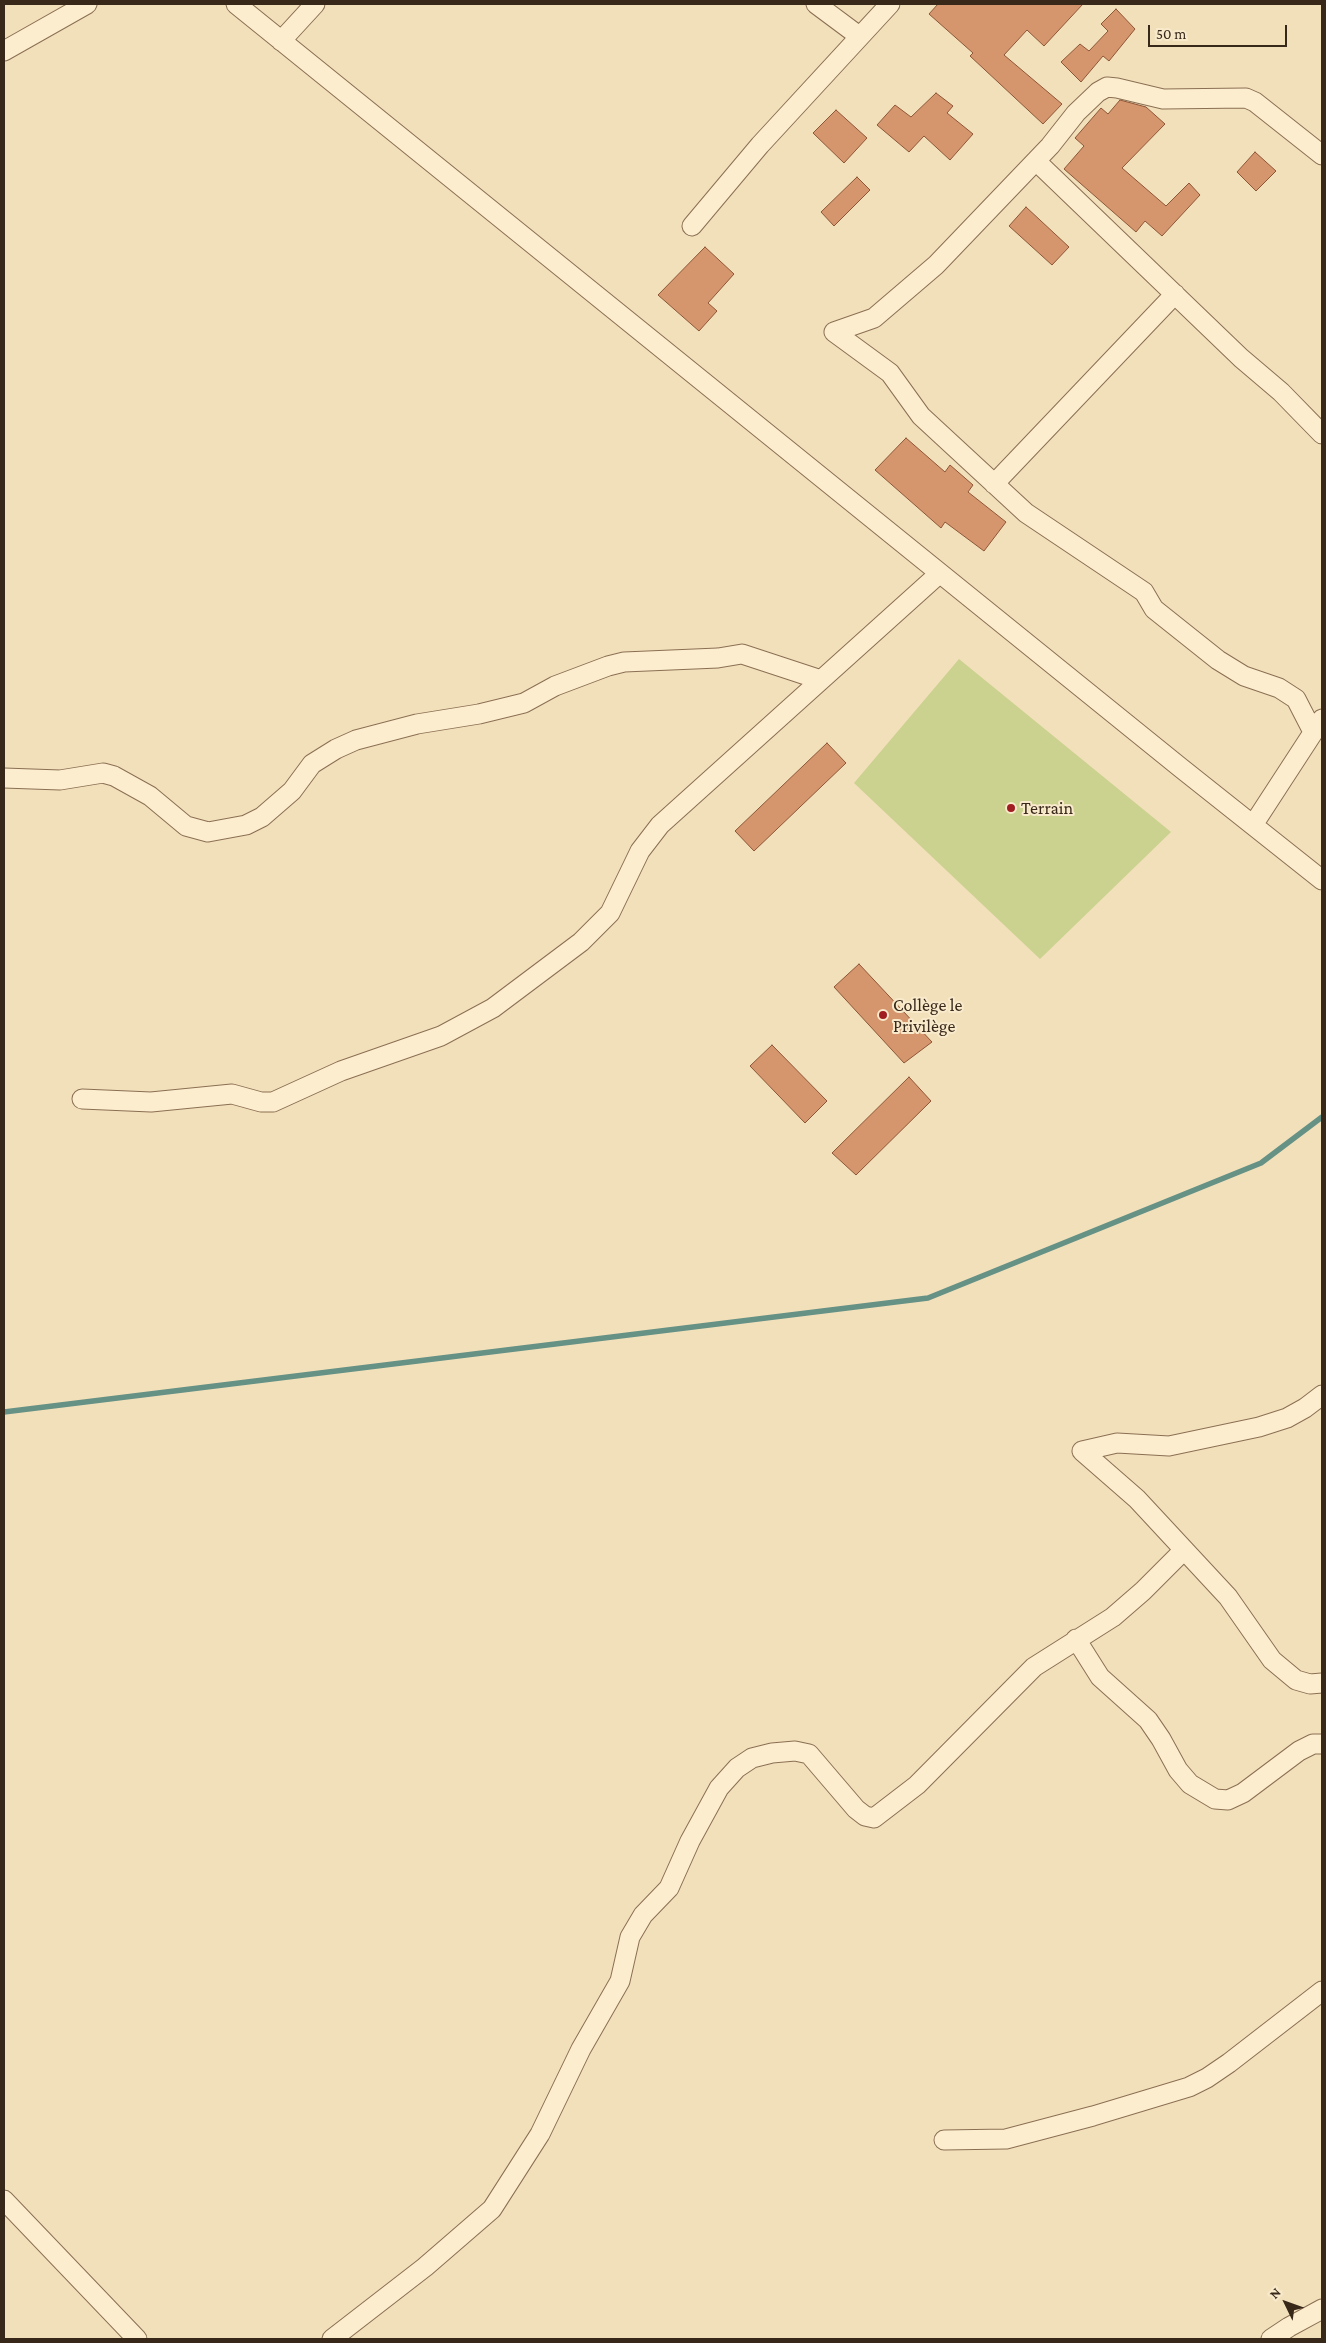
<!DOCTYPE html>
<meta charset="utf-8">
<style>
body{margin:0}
#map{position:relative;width:1326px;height:2343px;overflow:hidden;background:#f2e0bb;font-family:"Crimson Pro",serif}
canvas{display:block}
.frame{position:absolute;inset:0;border:5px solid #38281a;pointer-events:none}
.north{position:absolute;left:1261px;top:2278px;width:50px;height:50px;-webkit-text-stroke:4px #f9eacb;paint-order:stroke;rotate:312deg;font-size:14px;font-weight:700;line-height:20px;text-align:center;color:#38281a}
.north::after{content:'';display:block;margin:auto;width:18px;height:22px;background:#38281a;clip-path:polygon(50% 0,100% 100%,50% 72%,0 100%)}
.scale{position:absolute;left:1148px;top:25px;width:139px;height:22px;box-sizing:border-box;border:2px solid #38281a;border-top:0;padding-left:6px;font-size:15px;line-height:18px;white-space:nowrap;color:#38281a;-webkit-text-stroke:4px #f9eacb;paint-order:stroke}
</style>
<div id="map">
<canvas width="1326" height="2343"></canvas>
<div class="frame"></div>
<div class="north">N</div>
<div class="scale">50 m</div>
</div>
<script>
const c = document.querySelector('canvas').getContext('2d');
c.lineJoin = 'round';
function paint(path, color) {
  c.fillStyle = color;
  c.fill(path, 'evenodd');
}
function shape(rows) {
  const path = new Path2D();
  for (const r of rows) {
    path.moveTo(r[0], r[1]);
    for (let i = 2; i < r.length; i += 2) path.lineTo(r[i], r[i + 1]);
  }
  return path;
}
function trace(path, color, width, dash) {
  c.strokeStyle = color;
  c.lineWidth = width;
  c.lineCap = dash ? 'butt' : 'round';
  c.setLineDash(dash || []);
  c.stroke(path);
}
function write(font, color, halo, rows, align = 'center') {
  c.font = font + ' "Crimson Pro",serif';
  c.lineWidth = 4;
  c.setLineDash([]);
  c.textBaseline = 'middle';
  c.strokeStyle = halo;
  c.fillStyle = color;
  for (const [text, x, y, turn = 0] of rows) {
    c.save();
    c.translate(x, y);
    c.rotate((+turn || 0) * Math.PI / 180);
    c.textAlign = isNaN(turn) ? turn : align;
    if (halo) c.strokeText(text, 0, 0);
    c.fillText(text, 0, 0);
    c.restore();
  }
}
paint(shape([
 [959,659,1171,832,1040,959,854,783]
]), '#cbd18e');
trace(shape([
 [4,1412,928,1298,1261,1163,1322,1117]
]), '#669185', 5.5);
const building = shape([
 [938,4,1083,4,1044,46,1027,30,1004,55,1062,104,1043,124,970,56,973,53,929,14,938,4],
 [1116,9,1135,29,1109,61,1103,56,1081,82,1061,62,1080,44,1089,51,1108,31,1101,24,1116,9],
 [936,93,953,106,947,113,973,134,950,160,924,136,909,152,877,125,895,105,911,117,936,93],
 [1120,100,1146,107,1165,124,1122,168,1166,206,1189,183,1200,195,1162,236,1145,221,1136,232,1064,169,1084,146,1075,138,1101,108,1108,114,1120,100],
 [836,110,867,138,844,163,813,133,836,110],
 [1255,152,1276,171,1256,191,1237,172,1255,152],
 [857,177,870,190,834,226,821,212,857,177],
 [1026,207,1069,247,1052,265,1009,226,1026,207],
 [705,247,734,274,708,303,717,311,699,331,658,295,705,247],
 [906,438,945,472,950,465,973,485,968,492,1006,522,984,551,945,522,941,528,875,470,906,438],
 [827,743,846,763,754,851,735,831,827,743],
 [859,964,932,1042,904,1063,834,987,859,964],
 [772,1045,827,1101,805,1123,750,1066,772,1045],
 [909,1077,931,1101,856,1175,832,1153,909,1077]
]);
paint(building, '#d5956d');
trace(building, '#8d5637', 1);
const minor = shape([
 [236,4,1181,768,1322,880],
 [816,4,859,36],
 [281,41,315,4],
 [4,51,87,4],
 [1036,161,1241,358,1281,392,1322,434],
 [692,226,760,145,890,4],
 [834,332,890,373,921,416,1026,513,1144,592,1154,609,1218,660,1244,676,1279,688,1296,699,1313,732],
 [834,332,874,318,936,265,1050,146,1076,113,1098,92,1107,87,1117,88,1163,99,1246,98,1255,102,1322,155],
 [994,484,1175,294],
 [4,778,60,780,103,773,114,776,150,796,186,826,208,832,246,825,262,817,292,791,312,764,336,749,356,740,417,724,479,714,524,703,555,686,608,666,624,662,718,658,742,654,821,680],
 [1253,825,1322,719],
 [82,1099,151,1102,232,1094,261,1102,273,1102,341,1071,441,1036,493,1008,581,942,610,913,640,851,660,825,940,573],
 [1082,1451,1137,1499,1228,1597,1272,1660,1296,1680,1310,1684,1322,1683],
 [1082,1451,1117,1443,1169,1446,1259,1427,1287,1418,1305,1408,1322,1395],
 [1076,1639,1100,1677,1148,1720,1161,1739,1178,1770,1190,1784,1215,1799,1228,1800,1243,1793,1299,1751,1313,1744,1322,1744],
 [944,2140,1006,2139,1093,2116,1189,2087,1207,2078,1229,2063,1322,1991],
 [4,2200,137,2339],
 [332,2339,425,2267,492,2209,540,2134,581,2049,620,1981,630,1937,643,1915,669,1888,690,1841,719,1788,737,1768,752,1758,772,1753,795,1751,809,1754,856,1809,865,1816,874,1818,917,1785,1034,1667,1113,1617,1143,1591,1184,1550],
 [1271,2339,1289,2327,1322,2309]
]);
trace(minor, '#8b6f53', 21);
trace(minor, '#fcedcf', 19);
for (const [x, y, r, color] of [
 [1011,808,5,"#a01d22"],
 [883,1015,5,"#a01d22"]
]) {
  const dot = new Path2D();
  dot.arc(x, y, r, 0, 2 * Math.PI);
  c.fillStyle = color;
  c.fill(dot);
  trace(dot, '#f9eacb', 2);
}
write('18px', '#38281a', '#f9eacb', [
 ["Terrain",1021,808],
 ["Collège le",893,1005],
 ["Privilège",893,1026]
], 'left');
</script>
